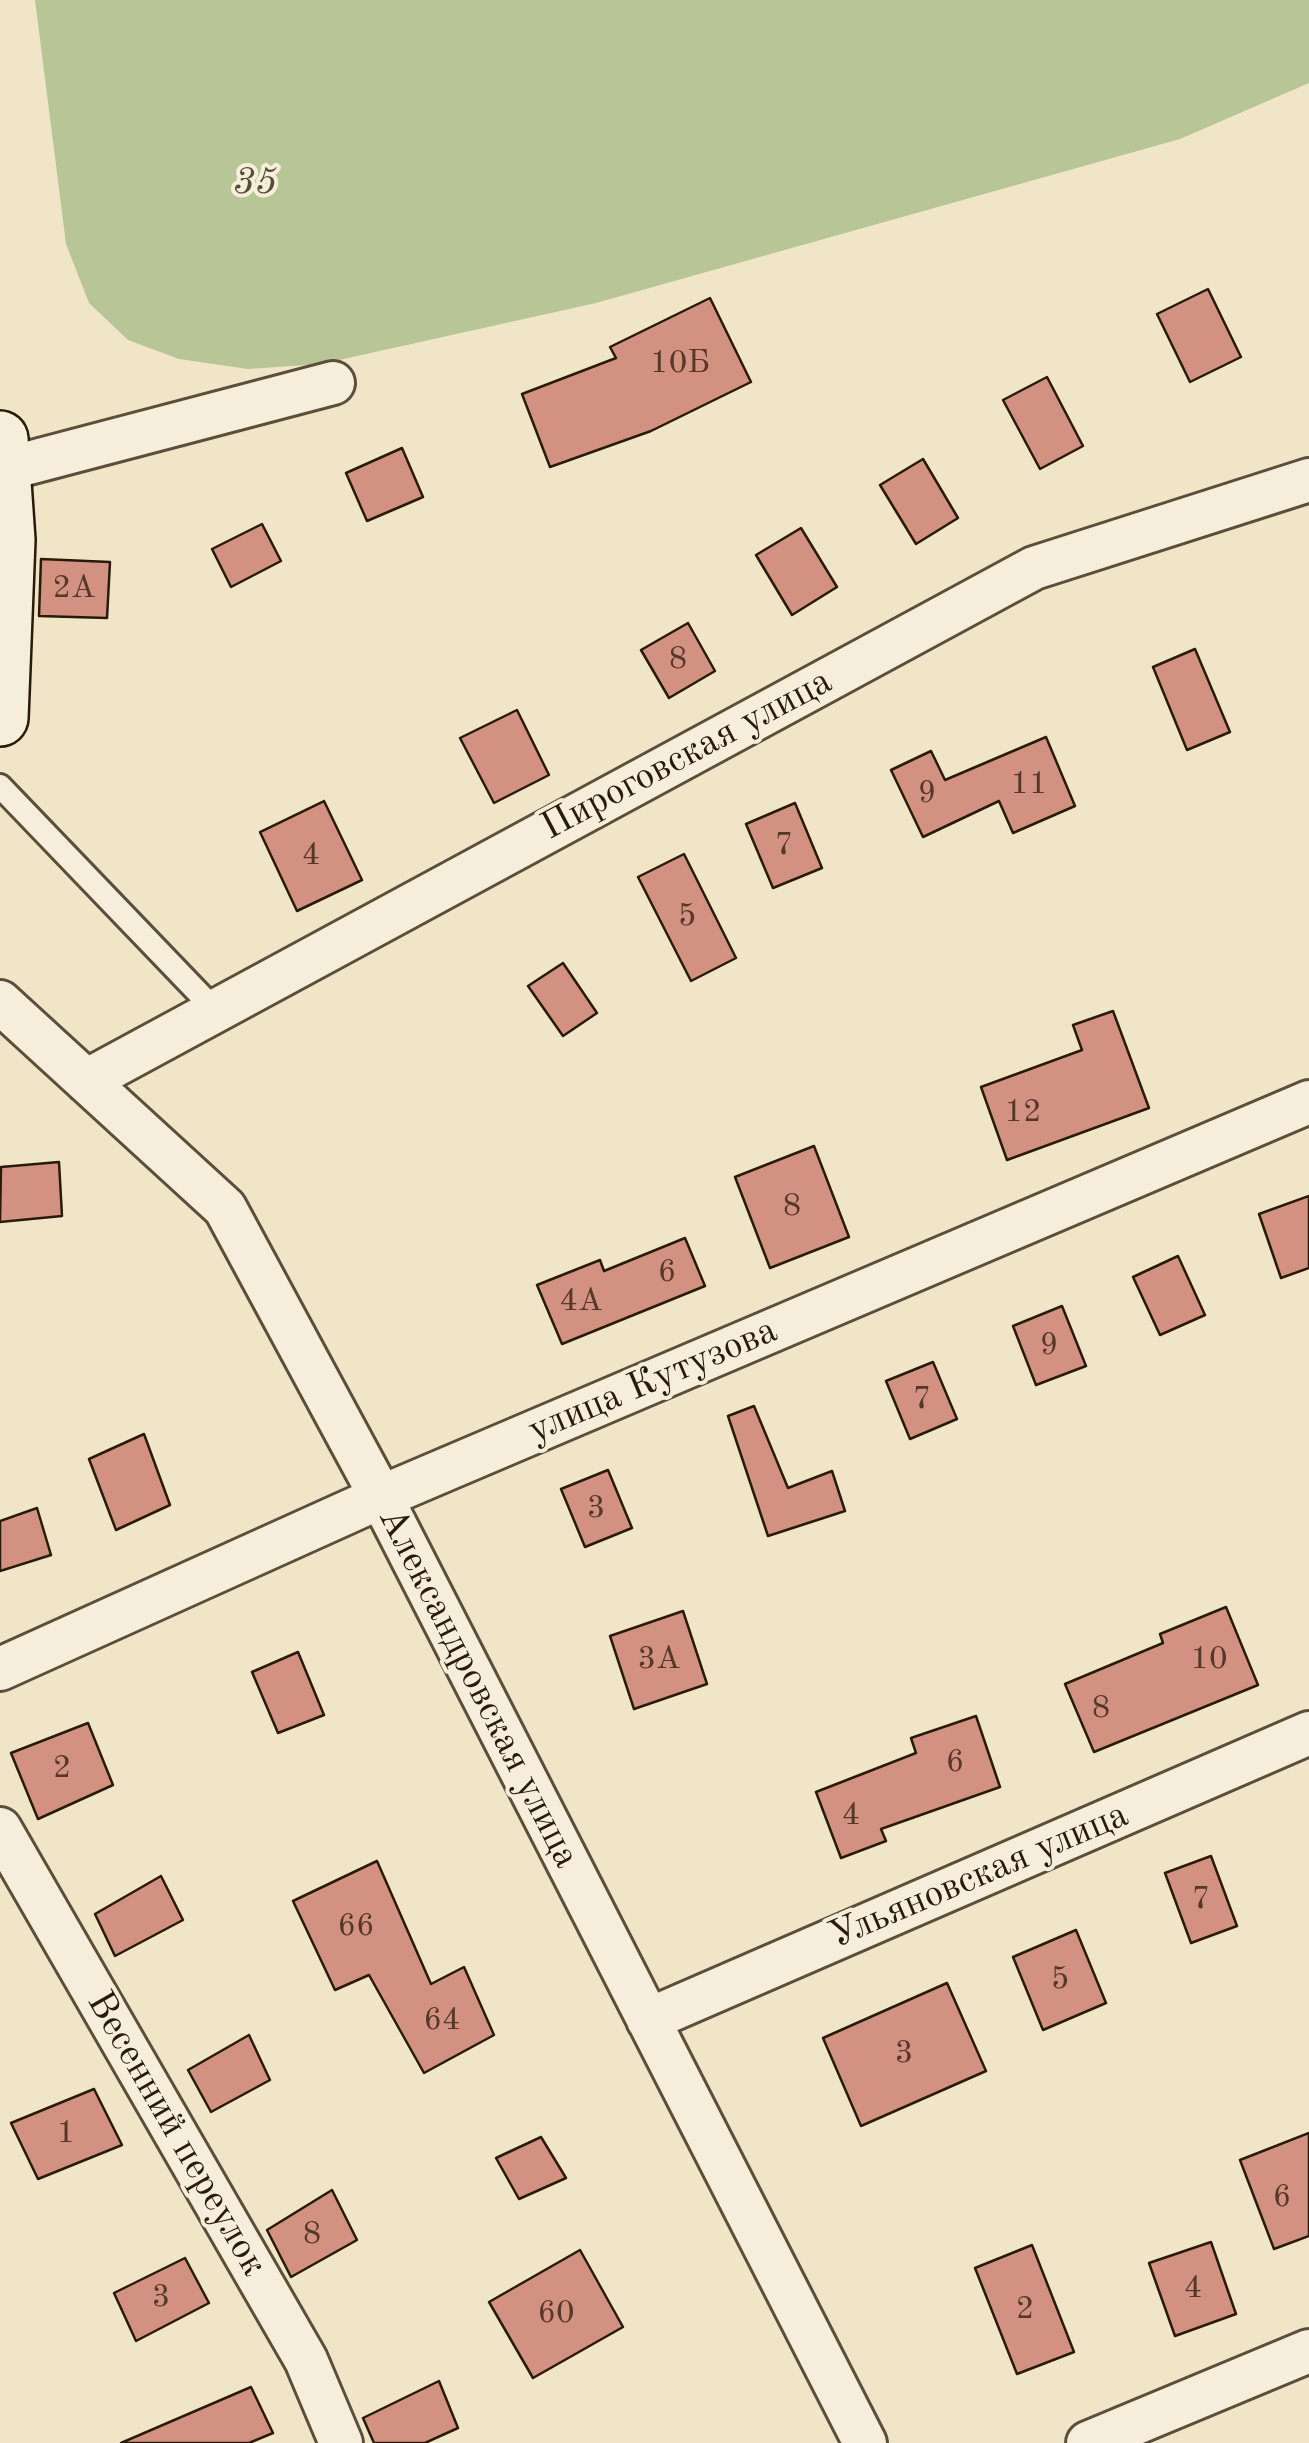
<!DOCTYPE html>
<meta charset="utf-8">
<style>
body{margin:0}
canvas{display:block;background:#f1e5c8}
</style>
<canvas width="1309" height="2443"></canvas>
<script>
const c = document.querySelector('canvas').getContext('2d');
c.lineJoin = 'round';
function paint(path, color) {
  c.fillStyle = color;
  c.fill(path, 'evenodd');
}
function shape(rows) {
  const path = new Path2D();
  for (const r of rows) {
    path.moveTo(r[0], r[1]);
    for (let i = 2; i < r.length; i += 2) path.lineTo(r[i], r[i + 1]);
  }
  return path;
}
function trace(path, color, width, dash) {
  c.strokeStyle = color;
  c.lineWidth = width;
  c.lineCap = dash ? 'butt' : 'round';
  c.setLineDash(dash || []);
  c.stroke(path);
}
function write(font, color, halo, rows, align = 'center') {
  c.font = font + ' "Old Standard TT",serif';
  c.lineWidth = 8;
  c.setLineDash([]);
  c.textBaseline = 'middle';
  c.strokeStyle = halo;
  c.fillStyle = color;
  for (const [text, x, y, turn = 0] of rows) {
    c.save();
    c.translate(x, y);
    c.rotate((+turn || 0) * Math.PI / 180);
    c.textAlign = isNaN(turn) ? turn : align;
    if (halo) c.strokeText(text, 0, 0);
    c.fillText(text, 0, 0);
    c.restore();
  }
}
paint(shape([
 [35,0,1309,0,1309,83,1180,139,596,303,321,364,248,369,179,359,128,340,89,303,66,244]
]), '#b8c597');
const building = shape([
 [1208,289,1241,357,1190,382,1157,314,1208,289],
 [710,298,751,382,651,431,550,467,522,394,616,358,610,347,710,298],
 [1047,377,1083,446,1040,469,1003,400,1047,377],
 [402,448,423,497,367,521,346,473,402,448],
 [923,459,958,518,916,544,880,485,923,459],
 [262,524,281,561,231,587,212,549,262,524],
 [801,528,837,587,792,615,756,555,801,528],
 [41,559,110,562,107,618,39,616,41,559],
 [688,623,715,671,669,698,641,650,688,623],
 [1195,649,1230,732,1187,750,1153,667,1195,649],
 [517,710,549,775,494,803,460,738,517,710],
 [1046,737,1075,806,1013,833,999,801,923,837,891,770,931,751,945,780,1046,737],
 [324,801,362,880,297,911,260,832,324,801],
 [795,803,822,868,773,888,746,824,795,803],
 [684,854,736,958,691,981,638,877,684,854],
 [563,963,597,1013,563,1036,528,986,563,963],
 [1113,1011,1149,1108,1007,1160,981,1087,1082,1050,1073,1025,1113,1011],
 [814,1146,849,1237,770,1268,735,1177,814,1146],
 [59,1162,62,1216,0,1222,1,1167,59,1162],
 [1309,1196,1309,1268,1281,1278,1259,1214,1309,1196],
 [685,1238,705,1286,562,1344,537,1285,600,1260,604,1271,685,1238],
 [1178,1256,1205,1315,1160,1335,1133,1277,1178,1256],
 [1062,1306,1086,1366,1036,1385,1013,1326,1062,1306],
 [933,1362,957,1419,910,1439,886,1381,933,1362],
 [754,1406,788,1488,832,1471,845,1511,768,1536,728,1416,754,1406],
 [144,1434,170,1505,116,1530,89,1459,144,1434],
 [608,1470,632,1528,585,1547,561,1489,608,1470],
 [37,1508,51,1555,0,1571,0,1521,37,1508],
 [1226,1607,1258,1685,1094,1752,1065,1684,1163,1643,1160,1634,1226,1607],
 [683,1611,707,1684,634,1709,610,1636,683,1611],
 [298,1652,324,1715,278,1733,252,1672,298,1652],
 [976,1716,1000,1787,881,1829,886,1841,841,1858,816,1792,916,1753,911,1738,976,1716],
 [88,1723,113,1785,38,1819,11,1753,88,1723],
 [1211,1856,1237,1926,1191,1943,1165,1873,1211,1856],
 [377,1861,431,1984,464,1967,494,2035,424,2073,369,1975,335,1990,293,1901,377,1861],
 [161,1876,183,1920,115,1956,95,1914,161,1876],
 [1076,1930,1106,2003,1043,2030,1013,1957,1076,1930],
 [947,1983,986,2071,861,2126,823,2038,947,1983],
 [249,2035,270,2080,211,2112,188,2070,249,2035],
 [94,2089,122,2145,38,2179,11,2123,94,2089],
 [1309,2133,1309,2236,1274,2249,1240,2160,1309,2133],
 [541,2137,566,2178,519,2199,496,2158,541,2137],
 [332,2190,357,2240,291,2277,267,2230,332,2190],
 [1211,2242,1236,2314,1175,2336,1149,2263,1211,2242],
 [1032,2245,1074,2352,1017,2374,975,2268,1032,2245],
 [580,2250,623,2327,533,2378,489,2302,580,2250],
 [185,2258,209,2303,136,2341,114,2293,185,2258],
 [439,2381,458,2428,425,2443,374,2443,363,2418,439,2381],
 [251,2387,273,2433,249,2443,121,2443,251,2387]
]);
paint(building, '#d39181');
trace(building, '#291b0a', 2.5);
const lane = shape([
 [0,786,214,1009]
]);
const street = shape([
 [2,470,333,383],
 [0,1002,225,1208,381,1497,865,2443],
 [86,1081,1034,568,1309,480],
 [0,1669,381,1497,1309,1102],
 [0,1829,306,2360,341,2443],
 [648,2020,1309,1733],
 [1088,2443,1309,2351]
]);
const secondary = shape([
 [0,439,7,540,0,718]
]);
trace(lane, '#5b4e3a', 28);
trace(street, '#5b4e3a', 48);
trace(secondary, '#291b0a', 60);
trace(lane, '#f6eedb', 22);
trace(street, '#f6eedb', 42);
trace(secondary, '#f6eedb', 55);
write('32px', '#543828', null, [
 ["10Б",680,364],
 ["2А",74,589],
 ["8",678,660],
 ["11",1029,785],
 ["9",927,794],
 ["7",784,846],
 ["4",311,856],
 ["5",687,917],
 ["12",1023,1113],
 ["8",792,1207],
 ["6",667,1273],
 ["4А",581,1302],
 ["9",1049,1346],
 ["7",922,1400],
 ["3",596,1509],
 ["3А",659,1660],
 ["10",1209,1660],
 ["8",1101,1709],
 ["6",955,1763],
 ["2",62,1769],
 ["4",851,1816],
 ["7",1201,1900],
 ["66",356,1927],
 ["5",1060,1980],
 ["64",442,2021],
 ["3",904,2054],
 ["1",66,2134],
 ["6",1282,2198],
 ["8",312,2235],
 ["4",1193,2289],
 ["3",161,2298],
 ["2",1025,2310],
 ["60",556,2314]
]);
write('italic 38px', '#544e34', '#f6eedb', [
 ["35",255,183]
]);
write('38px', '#291b0a', '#f6eedb', [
 ["Пироговская улица",687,755,-28],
 ["улица Кутузова",653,1381,-23],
 ["Александровская улица",478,1688,63],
 ["Ульяновская улица",979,1876,-23],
 ["Весенний переулок",176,2134,60]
]);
</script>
